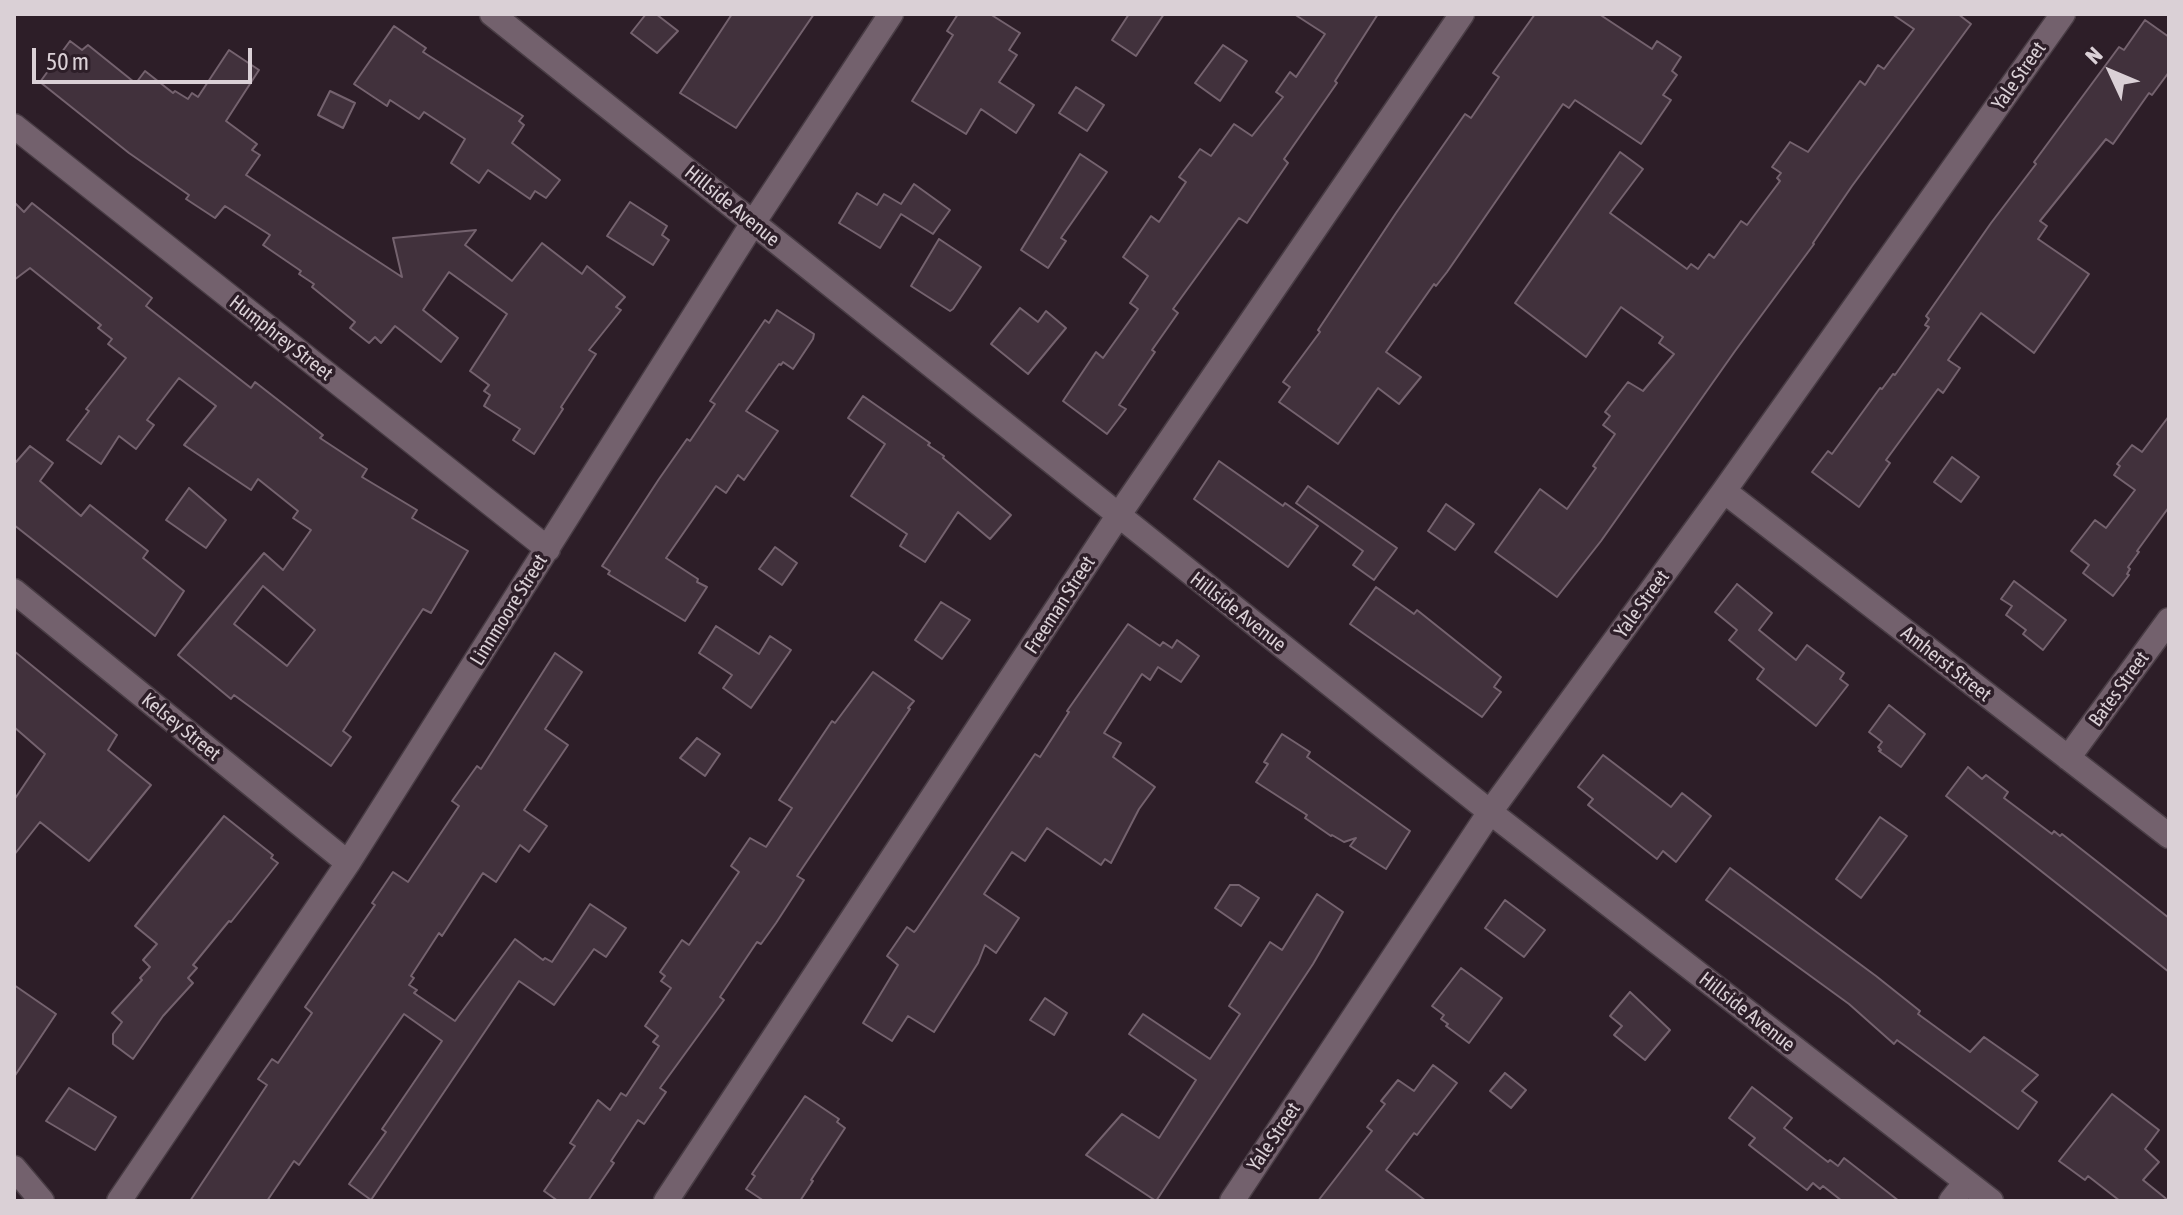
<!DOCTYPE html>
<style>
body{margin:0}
#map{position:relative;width:2183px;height:1215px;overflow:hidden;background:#2d1e28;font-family:"Asap Condensed",sans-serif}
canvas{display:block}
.frame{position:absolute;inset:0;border:16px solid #dad0d6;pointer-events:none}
.north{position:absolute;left:2071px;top:32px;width:80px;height:80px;-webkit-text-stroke:6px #2d1e28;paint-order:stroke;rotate:314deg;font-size:22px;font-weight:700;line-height:32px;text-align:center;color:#dad0d6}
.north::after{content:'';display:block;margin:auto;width:28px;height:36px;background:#dad0d6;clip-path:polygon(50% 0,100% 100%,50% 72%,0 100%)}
.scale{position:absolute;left:32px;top:48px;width:220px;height:36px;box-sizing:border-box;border:4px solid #dad0d6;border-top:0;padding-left:10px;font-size:24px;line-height:28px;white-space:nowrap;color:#dad0d6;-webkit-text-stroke:6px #2d1e28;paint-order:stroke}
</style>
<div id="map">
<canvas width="2183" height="1215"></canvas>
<div class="frame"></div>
<div class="north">N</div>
<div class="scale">50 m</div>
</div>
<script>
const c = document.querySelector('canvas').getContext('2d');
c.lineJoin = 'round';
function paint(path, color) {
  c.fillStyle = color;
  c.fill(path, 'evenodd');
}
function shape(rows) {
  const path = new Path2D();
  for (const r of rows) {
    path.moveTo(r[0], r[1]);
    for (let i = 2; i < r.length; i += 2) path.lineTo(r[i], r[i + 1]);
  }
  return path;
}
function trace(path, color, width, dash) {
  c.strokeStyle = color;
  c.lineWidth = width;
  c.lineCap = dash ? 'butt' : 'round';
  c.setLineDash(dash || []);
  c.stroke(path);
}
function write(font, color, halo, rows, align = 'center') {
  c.font = font + ' "Asap Condensed",sans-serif';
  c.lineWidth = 7;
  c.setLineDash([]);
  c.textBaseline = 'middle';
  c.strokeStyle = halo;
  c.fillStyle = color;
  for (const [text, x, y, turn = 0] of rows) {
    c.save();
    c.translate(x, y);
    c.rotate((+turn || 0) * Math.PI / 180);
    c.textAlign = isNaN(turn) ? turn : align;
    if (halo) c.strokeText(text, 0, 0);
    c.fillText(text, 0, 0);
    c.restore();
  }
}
const building = shape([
 [646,14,656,14,678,31,657,53,631,33,646,14],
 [732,14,814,14,736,128,680,93,732,14],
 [958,14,990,14,1020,33,1009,50,1017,55,999,82,1034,105,1016,133,981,109,966,134,912,101,953,35,947,31,958,14],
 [1129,14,1164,14,1136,56,1112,40,1129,14],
 [1294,14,1378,14,1335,81,1337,83,1284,159,1288,163,1259,205,1247,223,1239,218,1173,309,1178,313,1152,350,1155,352,1119,405,1126,409,1107,434,1063,401,1096,352,1103,358,1138,309,1130,303,1148,276,1123,257,1151,216,1159,222,1186,182,1179,177,1200,149,1211,156,1234,124,1252,136,1283,97,1276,92,1290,72,1296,77,1325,34,1294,14],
 [1535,14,1599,14,1652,49,1657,41,1681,57,1672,71,1677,75,1663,95,1671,100,1641,144,1575,100,1569,108,1563,104,1447,272,1436,286,1434,284,1386,352,1421,377,1399,404,1378,388,1338,444,1279,402,1290,387,1283,382,1320,332,1318,330,1396,213,1465,114,1471,118,1499,77,1493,73,1535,14],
 [1892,14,1958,14,1971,24,1852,186,1813,243,1814,244,1735,351,1601,541,1557,597,1495,552,1540,489,1567,509,1596,468,1593,466,1615,434,1603,425,1610,416,1605,412,1628,382,1643,391,1674,354,1659,343,1663,337,1621,307,1586,357,1515,303,1620,152,1643,169,1610,213,1687,269,1691,264,1698,269,1709,254,1714,258,1741,221,1747,225,1780,181,1777,178,1781,173,1772,167,1790,142,1808,152,1860,81,1865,85,1878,65,1884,69,1914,29,1892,14],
 [2145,20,2169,37,2169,72,2152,95,2149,93,2113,144,2106,139,2040,221,2047,226,2038,239,2089,274,2034,353,1981,313,1948,360,1960,368,1943,393,1938,389,1886,460,1890,463,1859,507,1812,472,1828,451,1832,454,1880,388,1882,389,1893,374,1895,375,1929,327,1925,325,1929,319,1926,316,1991,223,2036,164,2034,162,2119,47,2124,50,2145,20],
 [394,26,426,48,423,52,523,116,519,121,524,125,512,143,560,180,546,198,535,191,530,199,488,170,479,183,451,163,465,139,424,112,419,119,390,100,387,106,354,84,394,26],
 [70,41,82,50,88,45,134,82,136,83,145,71,173,93,175,91,188,99,192,93,198,97,229,50,259,70,226,121,257,144,252,150,260,155,246,175,402,277,393,238,476,230,465,245,512,281,542,243,582,274,587,266,625,297,616,307,621,310,589,350,596,354,561,407,563,409,534,454,513,440,520,429,484,406,490,395,484,391,489,385,470,371,507,314,449,272,423,310,458,338,441,362,395,326,381,343,375,337,369,343,350,328,355,322,312,287,314,284,299,274,301,271,263,245,270,235,225,206,215,218,186,199,189,195,129,153,40,82,70,41],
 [1223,45,1247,61,1220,101,1195,83,1223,45],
 [1076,87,1104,105,1087,131,1059,113,1076,87],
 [330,91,355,103,343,128,318,115,330,91],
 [1080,154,1107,172,1061,238,1066,241,1048,268,1021,250,1080,154],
 [914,184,950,210,933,234,901,214,880,248,839,223,857,193,877,205,884,194,901,204,914,184],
 [14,202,24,212,32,203,152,298,146,306,251,388,255,382,323,435,320,438,367,469,362,477,417,510,412,518,468,551,431,613,423,609,343,731,351,737,331,766,234,695,231,699,178,655,264,553,283,570,311,530,293,518,298,511,258,479,251,490,184,445,216,406,179,378,147,420,154,425,136,449,119,436,101,464,67,440,89,411,86,409,126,358,108,344,112,339,98,328,101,325,30,268,14,280,14,202],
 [263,586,315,630,287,666,234,624,263,586],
 [630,202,667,226,662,235,669,240,653,265,607,236,630,202],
 [939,239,981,267,953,309,950,311,911,286,939,239],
 [1020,308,1038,322,1046,311,1066,328,1028,374,991,344,1020,308],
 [777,310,814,334,813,339,793,369,783,362,781,365,779,364,746,411,778,431,744,480,738,475,726,493,716,486,666,558,698,579,697,582,707,587,685,621,608,574,610,571,602,566,659,479,687,439,690,441,715,404,710,401,765,320,769,323,777,310],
 [863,396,930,443,928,445,944,456,943,458,1011,515,990,539,958,512,925,562,900,546,907,534,851,496,885,444,848,418,863,396],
 [2169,416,2169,507,2137,551,2139,552,2128,567,2130,569,2127,574,2129,575,2113,596,2083,573,2089,565,2071,551,2095,520,2106,528,2135,490,2114,475,2120,466,2117,464,2132,445,2142,452,2169,416],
 [30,446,53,463,40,481,81,516,90,505,148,551,143,558,184,591,155,636,14,525,14,460,16,462,30,446],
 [1952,457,1979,477,1961,502,1934,482,1952,457],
 [1219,461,1283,506,1285,503,1318,526,1288,567,1194,499,1219,461],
 [1308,486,1397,548,1374,580,1353,565,1363,551,1296,503,1308,486],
 [189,488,226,520,206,548,166,520,189,488],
 [1446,504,1474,524,1455,550,1428,531,1446,504],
 [775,547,797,563,782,585,759,569,775,547],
 [2014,581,2066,620,2043,650,2023,634,2026,630,2006,615,2012,606,2001,599,2014,581],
 [1737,584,1772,613,1759,630,1796,660,1807,645,1844,673,1840,679,1848,685,1816,726,1757,679,1764,669,1729,640,1737,630,1715,612,1737,584],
 [1376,587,1414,614,1417,610,1501,677,1494,687,1501,692,1482,717,1350,624,1376,587],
 [941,602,970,620,942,659,915,640,941,602],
 [1128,624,1160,646,1163,642,1172,648,1177,640,1199,656,1181,682,1158,667,1150,680,1142,674,1104,733,1121,743,1113,757,1155,787,1139,809,1111,863,1105,859,1101,865,1047,828,1025,861,1012,852,984,894,1019,918,996,953,985,945,978,963,934,1032,908,1016,892,1041,863,1023,898,965,887,956,907,927,914,932,916,930,1035,754,1040,757,1069,712,1067,711,1128,624],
 [716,626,759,654,770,636,791,650,751,708,723,688,732,675,699,653,716,626],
 [14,651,117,735,108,750,151,785,89,861,40,822,14,855,14,800,45,754,14,727,14,651],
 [555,653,582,672,545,729,568,745,524,810,547,826,529,852,520,845,496,882,483,873,442,936,439,933,411,976,414,978,409,985,417,990,414,993,455,1021,515,939,543,960,545,958,552,962,590,904,626,928,606,957,594,949,554,1005,519,981,371,1200,349,1184,386,1132,382,1129,442,1041,404,1014,299,1165,294,1161,267,1201,190,1201,267,1085,258,1079,272,1059,278,1063,312,1013,305,1007,375,905,372,903,393,872,408,882,459,806,452,801,477,766,481,769,555,653],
 [873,672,914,701,908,708,910,709,797,876,804,880,776,923,761,944,757,942,720,997,724,1000,660,1088,666,1092,644,1124,638,1120,611,1161,614,1163,588,1201,558,1201,544,1191,575,1146,570,1143,598,1100,610,1110,621,1093,626,1096,659,1046,653,1042,658,1036,645,1026,671,988,661,981,665,976,660,972,682,940,689,945,739,872,731,866,750,838,766,847,792,808,779,800,832,721,835,723,873,672],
 [1889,705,1925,734,1901,767,1879,751,1881,750,1878,747,1882,742,1869,732,1889,705],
 [1282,734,1310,752,1307,757,1410,831,1386,869,1350,846,1356,838,1344,842,1332,835,1331,836,1305,818,1307,815,1256,782,1268,764,1264,762,1282,734],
 [697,738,720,754,705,776,680,758,697,738],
 [1603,755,1671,807,1682,793,1711,816,1676,862,1663,851,1657,859,1588,805,1593,799,1578,787,1603,755],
 [1968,767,1982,779,1986,775,2008,792,2004,798,2052,834,2054,831,2060,836,2062,834,2169,918,2169,972,1946,796,1968,767],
 [224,816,273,855,271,858,278,863,231,922,229,921,193,965,197,968,188,978,193,983,163,1016,133,1059,113,1044,113,1034,122,1022,112,1013,142,980,140,978,150,967,143,960,157,944,135,926,224,816],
 [1880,817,1907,836,1861,898,1836,879,1880,817],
 [1730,868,1876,976,1920,1011,1918,1014,1970,1052,1984,1037,2038,1075,2022,1091,2037,1102,2018,1129,1897,1040,1894,1044,1849,1004,1706,900,1730,868],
 [1230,885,1239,885,1259,898,1241,926,1215,908,1230,885],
 [1317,894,1343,912,1313,964,1156,1201,1086,1155,1122,1114,1159,1138,1196,1080,1129,1034,1143,1014,1210,1059,1240,1014,1229,1006,1270,942,1282,950,1317,894],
 [1505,900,1545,930,1524,957,1485,928,1505,900],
 [1461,968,1502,998,1469,1043,1446,1026,1448,1024,1441,1019,1444,1015,1432,1006,1461,968],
 [14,985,56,1014,14,1077,14,985],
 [1630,992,1670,1030,1645,1060,1614,1035,1622,1026,1610,1016,1630,992],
 [1045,998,1067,1013,1054,1035,1030,1020,1045,998],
 [1433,1065,1457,1083,1417,1135,1414,1133,1386,1170,1426,1201,1318,1201,1372,1131,1367,1127,1385,1104,1381,1101,1398,1080,1414,1091,1433,1065],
 [1505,1073,1526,1090,1511,1108,1490,1091,1505,1073],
 [1752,1087,1792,1118,1784,1128,1828,1162,1830,1160,1838,1166,1844,1158,1899,1201,1842,1201,1823,1186,1820,1189,1813,1183,1807,1190,1749,1145,1755,1138,1729,1118,1752,1087],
 [69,1088,116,1117,95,1150,46,1121,69,1088],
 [2112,1094,2159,1130,2145,1149,2159,1162,2143,1180,2169,1201,2120,1201,2088,1176,2085,1180,2059,1161,2112,1094],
 [805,1096,839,1119,837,1122,845,1128,811,1180,813,1181,800,1201,764,1201,746,1189,755,1176,752,1174,805,1096]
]);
paint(building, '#41313c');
trace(building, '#74626e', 2);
const minor = shape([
 [492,14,1490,812,1991,1201],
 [14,126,548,549],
 [1724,491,2169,836],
 [14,591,348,863],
 [2068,758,2169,620],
 [14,1168,42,1201],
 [119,1201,348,863,753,223,891,14],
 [666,1201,1118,516,1462,14],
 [1232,1201,1490,812,1724,491,2063,14],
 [1951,1201,1966,1182]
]);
trace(minor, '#483c44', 27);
trace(minor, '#73616d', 24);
write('20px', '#dad0d6', '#2d1e28', [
 ["Yale Street",2019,76,-55],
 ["Hillside Avenue",732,206,39],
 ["Humphrey Street",281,338,38],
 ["Yale Street",1642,604,-54],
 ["Freeman Street",1060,605,-57],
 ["Linnmoore Street",509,610,-58],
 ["Hillside Avenue",1238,612,38],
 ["Amherst Street",1946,664,38],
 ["Bates Street",2119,689,-54],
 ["Kelsey Street",181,727,39],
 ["Hillside Avenue",1747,1012,38],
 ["Yale Street",1274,1137,-56]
]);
</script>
